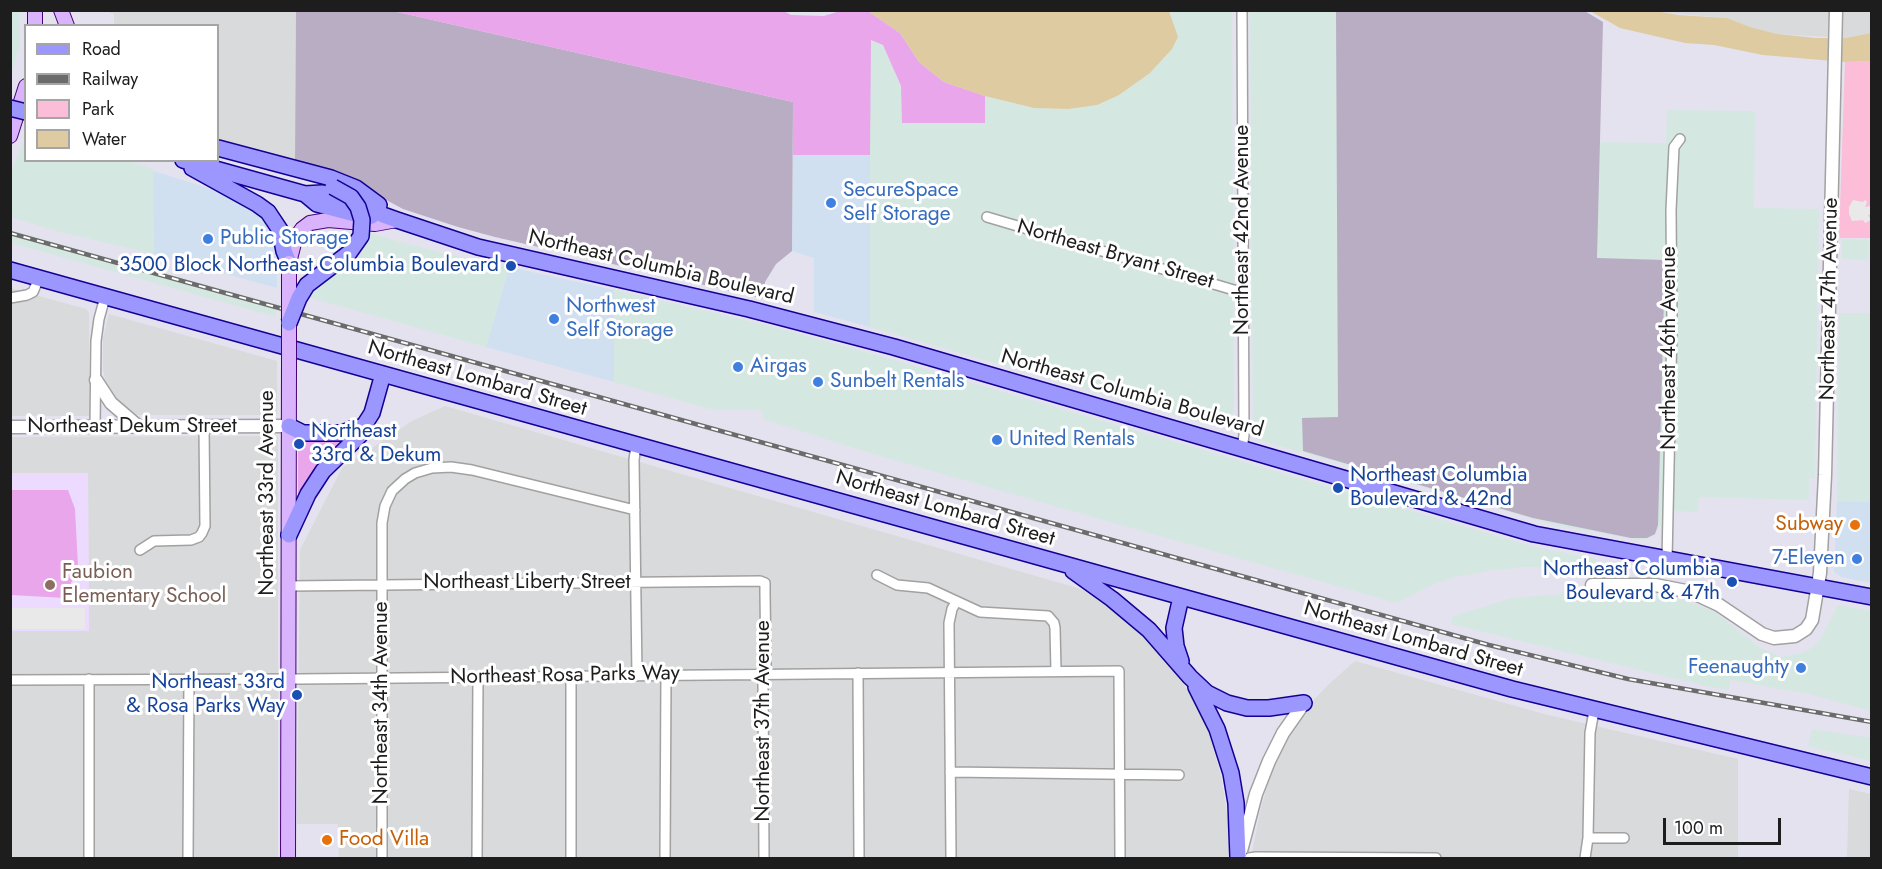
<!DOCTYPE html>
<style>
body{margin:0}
#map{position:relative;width:1882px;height:869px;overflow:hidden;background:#e4e2ee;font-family:Jost,sans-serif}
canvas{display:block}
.frame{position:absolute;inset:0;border:12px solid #1d1d1d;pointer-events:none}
.legend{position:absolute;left:24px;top:24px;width:195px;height:138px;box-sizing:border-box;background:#fff;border:2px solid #a5a5a5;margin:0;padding:8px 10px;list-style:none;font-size:18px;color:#1d1d1d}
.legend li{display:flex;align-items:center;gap:12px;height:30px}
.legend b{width:30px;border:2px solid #a5a5a5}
.scale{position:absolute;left:1663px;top:818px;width:118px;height:27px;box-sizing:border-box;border:3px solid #1d1d1d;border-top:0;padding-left:8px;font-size:18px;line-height:21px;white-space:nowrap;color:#1d1d1d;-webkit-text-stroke:4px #fff;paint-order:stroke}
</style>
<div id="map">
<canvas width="1882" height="869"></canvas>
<div class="frame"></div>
<ul class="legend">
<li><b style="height:8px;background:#9b97fe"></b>Road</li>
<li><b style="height:8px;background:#6b6b6b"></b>Railway</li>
<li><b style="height:16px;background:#fbbdd8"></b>Park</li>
<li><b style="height:16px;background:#decba1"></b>Water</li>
</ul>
<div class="scale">100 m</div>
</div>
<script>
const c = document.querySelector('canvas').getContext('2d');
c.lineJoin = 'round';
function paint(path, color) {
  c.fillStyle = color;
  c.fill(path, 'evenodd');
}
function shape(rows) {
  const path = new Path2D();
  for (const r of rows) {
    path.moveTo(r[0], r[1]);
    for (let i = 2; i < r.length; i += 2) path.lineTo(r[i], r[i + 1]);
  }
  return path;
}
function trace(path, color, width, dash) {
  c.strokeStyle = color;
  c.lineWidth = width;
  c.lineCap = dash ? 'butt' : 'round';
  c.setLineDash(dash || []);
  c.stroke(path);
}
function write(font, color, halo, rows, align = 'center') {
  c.font = font + ' Jost,sans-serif';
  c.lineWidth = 6;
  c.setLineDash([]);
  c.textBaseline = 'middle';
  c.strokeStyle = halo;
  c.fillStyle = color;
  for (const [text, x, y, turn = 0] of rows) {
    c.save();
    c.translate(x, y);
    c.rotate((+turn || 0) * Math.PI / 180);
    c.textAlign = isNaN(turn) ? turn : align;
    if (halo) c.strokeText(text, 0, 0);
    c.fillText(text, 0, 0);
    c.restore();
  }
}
paint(shape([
 [106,11,296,11,295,162,218,142,218,26,114,25,114,14],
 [1656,11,1871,11,1871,33,1846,38,1777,34,1750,27,1727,18,1678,14],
 [10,288,86,309,89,313,89,416,11,416],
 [109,314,277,361,277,415,137,415,118,401,110,391,105,380,103,369,103,338],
 [445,406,1081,589,1100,600,1131,624,1156,649,1178,676,1195,702,1208,729,1221,776,1228,821,1228,858,339,858,338,824,297,824,300,550,342,468,412,421],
 [278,436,278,858,11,858,11,631,89,631,88,473,11,473,10,437],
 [1355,661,1544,714,1738,759,1738,858,1251,858,1260,812,1268,784,1283,747,1305,709,1328,685],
 [1849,789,1871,794,1871,858,1847,858]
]), '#d9dadb');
paint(shape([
 [793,155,870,155,870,327,814,312,814,258,792,251],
 [153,171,215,190,219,189,259,212,274,229,269,233,267,238,270,243,277,246,277,288,154,254],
 [509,267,614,290,614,382,486,347],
 [1837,501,1871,502,1871,583,1841,577,1834,572]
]), '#d0e0f0');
paint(shape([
 [11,10,19,11,20,44,11,75],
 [1169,11,1232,11,1234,411,1228,418,1219,424,1209,425,870,327,870,40,883,45,901,86,902,123,984,123,985,96,1034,108,1068,109,1119,95,1150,73,1166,56,1172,15],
 [1250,11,1587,11,1583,142,1666,143,1667,110,1755,111,1754,208,1819,209,1815,478,1809,478,1809,500,1699,497,1698,513,1661,509,1661,524,1654,536,1644,540,1634,539,1555,525,1256,439,1253,435],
 [25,139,26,160,127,161,153,169,154,254,60,232,11,217,11,171],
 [10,230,276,304,276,317,11,243],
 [368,233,442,253,509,267,486,347,307,297,310,290,363,252],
 [1842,239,1869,240,1868,260,1842,259],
 [614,290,762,324,873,354,1535,547,1596,559,1595,567,1523,567,1487,571,1454,577,1427,587,1397,603,1121,525,873,454,763,419,762,410,713,410,614,382],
 [1839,313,1871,313,1871,502,1837,501],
 [1572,593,1652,595,1687,601,1713,611,1762,649,1782,657,1801,653,1810,649,1820,640,1838,605,1871,611,1871,711,1809,694,1730,680,1729,690,1710,687,1451,624,1453,616,1512,598],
 [1812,729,1871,738,1871,761,1808,746]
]), '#d4e8e1');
paint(shape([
 [10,473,88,473,89,631,11,631]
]), '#ecdaff');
paint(shape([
 [1583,10,1603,22,1597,258,1665,260,1658,525,1655,534,1647,538,1631,538,1533,518,1303,451,1302,418,1338,417,1336,11],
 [296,11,393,11,793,102,792,251,776,264,765,282,765,299,495,237,458,227,403,209,362,187,295,162]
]), '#b8adc3');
paint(shape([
 [782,10,791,15,824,16,840,11,868,11,900,33,919,62,944,82,985,96,985,123,902,123,901,86,883,45,871,40,870,155,793,155,793,102,393,11],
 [355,432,298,500,298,440,300,438],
 [10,490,68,490,75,509,78,566,65,598,11,595]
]), '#e9a6eb');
paint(shape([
 [1871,61,1871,238,1839,238,1845,62]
]), '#fbbdd8');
paint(shape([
 [1853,200,1863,202,1865,200,1867,202,1865,207,1871,206,1871,214,1868,215,1871,220,1865,223,1863,220,1852,221,1849,214,1849,207],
 [10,608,85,608,85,629,11,629]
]), '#e9e9e9');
paint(shape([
 [868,11,1169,11,1178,37,1172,49,1150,73,1119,95,1097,105,1068,109,1034,108,985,96,944,82,919,62,900,33],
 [1590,11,1656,11,1678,15,1727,18,1750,27,1777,34,1816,38,1846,38,1871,33,1871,61,1845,62,1763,55,1714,45,1685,43,1620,28]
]), '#decba1');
const minor = shape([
 [987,217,1244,293],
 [10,298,27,295,33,292,39,278],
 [95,427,96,341,99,319,105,297],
 [636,445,634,460,637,676],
 [1242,449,1244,435,1242,10],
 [140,550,154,541,191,540,199,537,202,533,205,526,204,426],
 [1667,560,1672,326,1671,210,1674,147,1680,139],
 [877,575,897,585,928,588,980,612,1048,616,1054,623,1055,628,1056,671],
 [289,586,760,581,765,583,765,593,766,666,763,680,764,858],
 [858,673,859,858],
 [10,680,298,679,1119,671,1120,858],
 [950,772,1179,775],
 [1588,838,1624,838],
 [89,858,89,679],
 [188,858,189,679],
 [382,858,382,523,385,506,392,491,405,479,415,473,432,468,451,467,472,470,635,510],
 [477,858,478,677],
 [571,858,571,676],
 [665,858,666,675],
 [951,858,949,623,952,609,956,602],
 [1249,858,1256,857,1436,858],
 [1585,858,1588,838,1590,733,1594,711]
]);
const tertiary = shape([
 [96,380,111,403,139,427],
 [10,427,289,426],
 [1592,585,1655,585,1691,592,1719,605,1762,634,1774,638,1795,636,1806,629,1812,620,1820,573,1825,475,1836,10],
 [1241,851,1256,794,1269,761,1283,733,1304,703]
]);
const secondary = shape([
 [61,10,67,26],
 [35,26,35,10],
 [10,136,26,86],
 [289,263,295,239,302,229,310,223,328,220,375,224,397,220],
 [288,858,289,365]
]);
const primary = shape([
 [218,148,331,178,356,188,379,205],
 [183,160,305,194,322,193,369,205,383,215,397,220,478,247,749,309,894,347,1534,534,1872,597],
 [192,168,257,204,268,212,280,230,284,251,289,263],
 [305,194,317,204,366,217,372,216],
 [10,270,1512,689,1872,777],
 [289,426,303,433,343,433,354,428,363,427],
 [289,535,308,494,323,471,360,435,363,427,372,413,383,374],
 [1073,571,1112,599,1149,630,1190,677,1207,693,1227,703,1247,708,1269,708,1304,703],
 [1181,661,1176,646,1174,628,1181,597],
 [1196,687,1217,729,1231,773,1236,803,1238,858]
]);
trace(minor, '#a1a1a1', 12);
trace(tertiary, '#a1a1a1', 15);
trace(secondary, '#450276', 16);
trace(primary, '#150095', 18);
trace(minor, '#fff', 9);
trace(tertiary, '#fff', 12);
trace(secondary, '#d9b3fb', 14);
trace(primary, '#9b97fe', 15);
const rail = shape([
 [10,233,1489,645,1628,679,1872,722]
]);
trace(rail, '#6b6b6b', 4.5);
trace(rail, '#fff', 2, [7]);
const secondaryBridge = shape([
 [289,263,289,365]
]);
const primaryBridge = shape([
 [10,108,26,112],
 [289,323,299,298,307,285,349,253,361,236,362,220,358,207,351,197,333,187]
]);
trace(secondaryBridge, '#450276', 16, []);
trace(primaryBridge, '#150095', 18, []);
trace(secondaryBridge, '#d9b3fb', 14);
trace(primaryBridge, '#9b97fe', 15);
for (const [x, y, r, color] of [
 [831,203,6,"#3f7fe0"],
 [208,239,6,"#3f7fe0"],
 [511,266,6,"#1a4fb4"],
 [554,319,6,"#3f7fe0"],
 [738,367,6,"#3f7fe0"],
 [818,382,6,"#3f7fe0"],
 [997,440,6,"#3f7fe0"],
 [299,444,6,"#1a4fb4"],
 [1338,488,6,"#1a4fb4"],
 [1855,525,6,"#e8710a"],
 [1857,559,6,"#3f7fe0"],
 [1732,582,6,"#1a4fb4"],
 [50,585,6,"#8d6e63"],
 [1801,668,6,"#3f7fe0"],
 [297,695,6,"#1a4fb4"],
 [327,840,6,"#e8710a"]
]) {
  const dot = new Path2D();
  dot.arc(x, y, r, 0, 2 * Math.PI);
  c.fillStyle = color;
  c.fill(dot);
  trace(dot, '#fff', 2);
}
write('21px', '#366cbe', '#fff', [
 ["SecureSpace",843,191],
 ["Self Storage",843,215],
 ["Public Storage",220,239],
 ["Northwest",566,307],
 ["Self Storage",566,331],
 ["Airgas",750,367],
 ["Sunbelt Rentals",830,382],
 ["United Rentals",1009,440],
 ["7-Eleven",1845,559,"right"],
 ["Feenaughty",1789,668,"right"]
], 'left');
write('21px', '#1d1d1d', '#fff', [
 ["Northeast 42nd Avenue",1243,230,-90],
 ["Northeast Bryant Street",1115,255,16],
 ["Northeast Columbia Boulevard",661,268,13],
 ["Northeast 47th Avenue",1830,299,-89],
 ["Northeast 46th Avenue",1670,348,-90],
 ["Northeast Lombard Street",477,379,16],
 ["Northeast Columbia Boulevard",1132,394,16],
 ["Northeast Dekum Street",132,427],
 ["Northeast 33rd Avenue",268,493,-90],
 ["Northeast Lombard Street",945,509,16],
 ["Northeast Liberty Street",527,583],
 ["Northeast Lombard Street",1413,640,16],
 ["Northeast Rosa Parks Way",565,676,-1],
 ["Northeast 34th Avenue",382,703,-90],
 ["Northeast 37th Avenue",764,721,-90]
]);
write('21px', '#164399', '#fff', [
 ["3500 Block Northeast Columbia Boulevard",499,266],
 ["Northeast",311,432,"left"],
 ["33rd & Dekum",311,456,"left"],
 ["Northeast Columbia",1350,476,"left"],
 ["Boulevard & 42nd",1350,500,"left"],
 ["Northeast Columbia",1720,570],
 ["Boulevard & 47th",1720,594],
 ["Northeast 33rd",285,683],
 ["& Rosa Parks Way",285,707]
], 'right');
write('21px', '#c56008', '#fff', [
 ["Subway",1843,525],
 ["Food Villa",339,840,"left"]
], 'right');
write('21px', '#785e54', '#fff', [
 ["Faubion",62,573],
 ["Elementary School",62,597]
], 'left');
</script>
